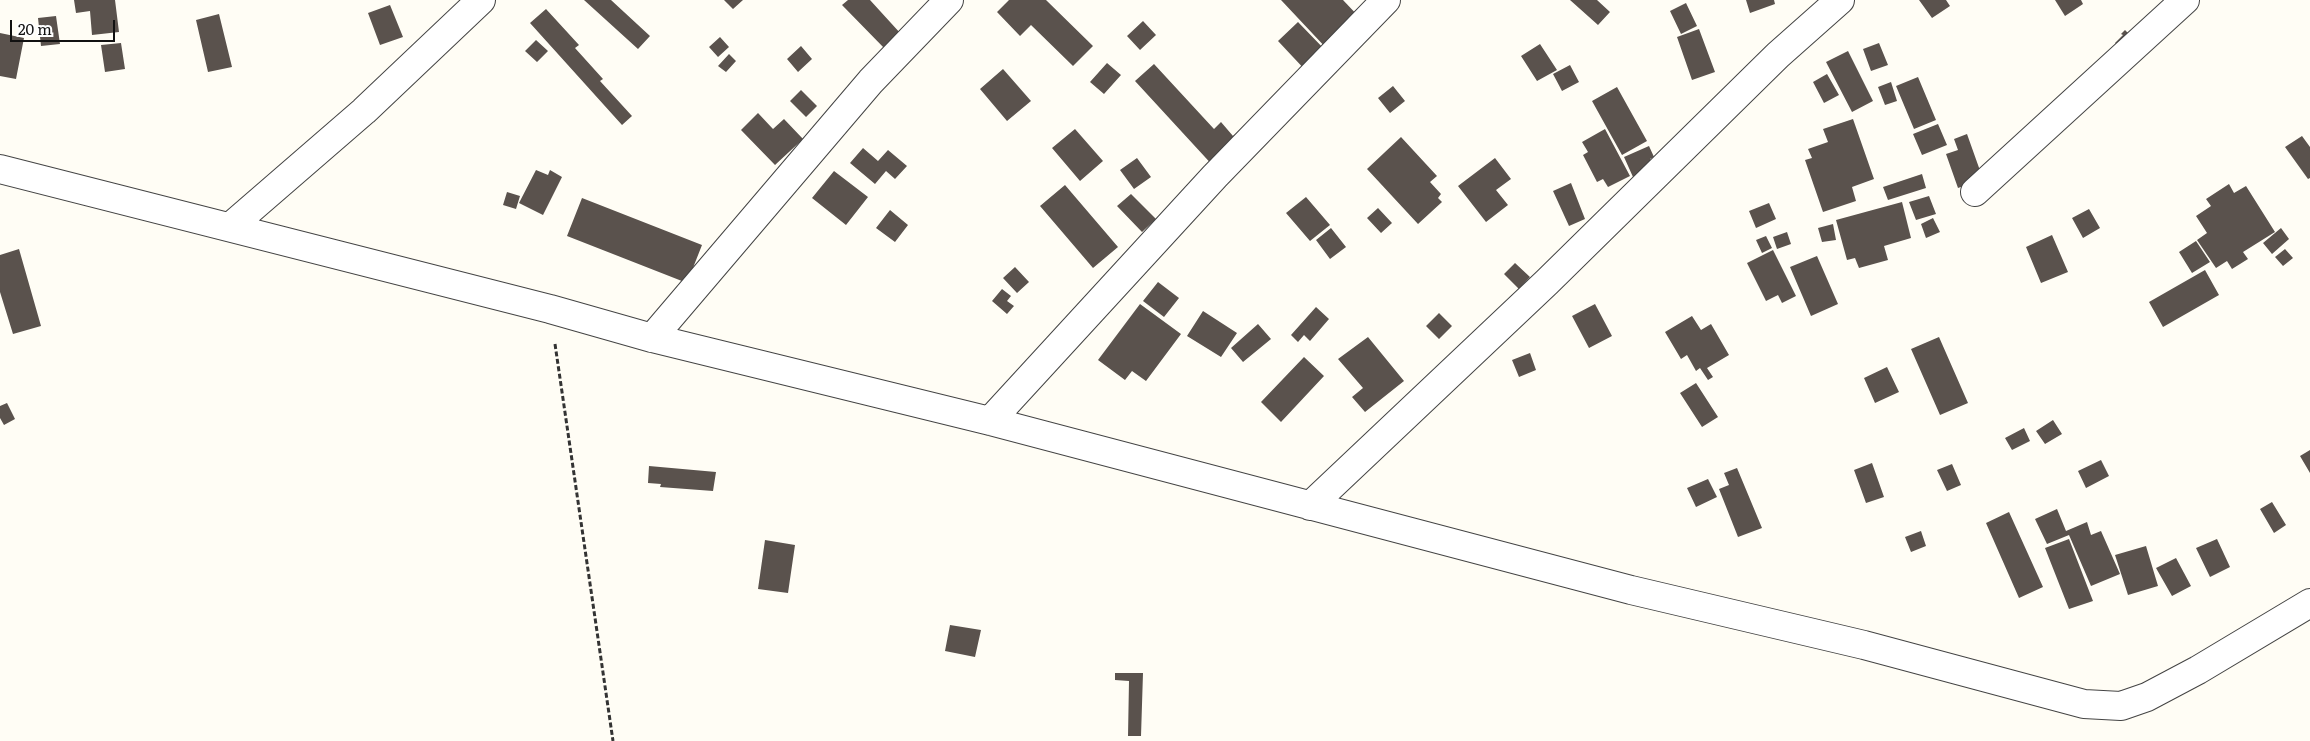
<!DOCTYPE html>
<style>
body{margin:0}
#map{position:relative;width:2310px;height:741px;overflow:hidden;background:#fffdf5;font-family:Literata,serif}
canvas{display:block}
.scale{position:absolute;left:10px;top:20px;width:105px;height:22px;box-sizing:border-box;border:2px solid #111;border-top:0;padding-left:6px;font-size:15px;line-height:18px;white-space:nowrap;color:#111;-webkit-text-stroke:4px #fff;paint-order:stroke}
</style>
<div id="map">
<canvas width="2310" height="741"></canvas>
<div class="scale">20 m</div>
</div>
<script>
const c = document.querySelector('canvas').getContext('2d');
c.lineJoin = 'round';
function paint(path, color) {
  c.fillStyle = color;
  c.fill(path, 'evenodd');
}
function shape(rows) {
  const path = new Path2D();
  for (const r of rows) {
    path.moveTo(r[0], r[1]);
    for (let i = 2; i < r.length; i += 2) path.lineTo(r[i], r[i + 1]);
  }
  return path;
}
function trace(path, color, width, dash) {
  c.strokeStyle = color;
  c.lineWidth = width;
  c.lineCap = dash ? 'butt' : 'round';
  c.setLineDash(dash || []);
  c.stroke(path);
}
paint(shape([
 [74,0,115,0,119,32,92,35,90,11,76,13],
 [584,0,611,0,650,36,638,49],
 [724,0,743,0,733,9],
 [848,0,870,0,901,34,885,49,842,5],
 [1009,0,1046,0,1093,46,1073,66,1031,25,1020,36,997,12],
 [1281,0,1343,0,1361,19,1328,50],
 [1570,0,1597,0,1610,12,1598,25],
 [1746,0,1774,0,1775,4,1750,13],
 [1919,0,1946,0,1950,6,1932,18],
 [2055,0,2081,0,2083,4,2065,16],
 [1686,3,1697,26,1681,34,1670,11],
 [390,5,403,37,380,45,368,13],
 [546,9,579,45,575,48,603,79,600,81,632,116,622,125,530,23],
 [219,14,232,67,208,72,196,20],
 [56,16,60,44,41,46,38,18],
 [1143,21,1156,35,1140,50,1127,36],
 [1298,22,1328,53,1308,73,1278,41],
 [1699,29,1715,72,1692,80,1677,37],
 [2125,30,2135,40,2123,51,2115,43,2123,35,2121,34],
 [0,33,24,38,16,79,0,76],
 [720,37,729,47,718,57,709,47],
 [536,40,548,51,537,62,525,51],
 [121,43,125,69,105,72,101,45],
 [1879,43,1888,65,1871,71,1863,49],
 [1540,44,1557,70,1537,81,1521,56],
 [801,46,812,59,798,72,787,59],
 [1848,51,1873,101,1852,112,1826,62],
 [729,54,736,61,726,72,718,66],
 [1107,63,1121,75,1104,94,1090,82],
 [1154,64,1214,129,1221,122,1233,136,1238,132,1247,141,1216,169,1135,81],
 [1570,65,1579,82,1562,91,1553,74],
 [1003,69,1031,101,1007,121,980,89],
 [1827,74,1839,95,1824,103,1813,82],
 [1918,77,1936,120,1914,129,1896,86],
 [1891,82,1897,101,1885,105,1878,87],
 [1393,86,1405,101,1390,113,1378,98],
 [1617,87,1647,141,1622,155,1592,101],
 [801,90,817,106,806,117,790,101],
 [758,113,773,129,784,119,803,139,775,165,741,130],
 [1853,119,1874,179,1852,187,1856,201,1823,212,1805,160,1812,158,1808,149,1828,142,1823,129],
 [1938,124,1947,145,1922,155,1913,134],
 [1075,129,1103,161,1080,181,1052,148],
 [1605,129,1630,176,1608,187,1603,179,1597,182,1583,155,1588,152,1582,142],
 [1967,134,1983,179,1958,188,1946,154,1958,150,1954,139],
 [2302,136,2310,147,2310,178,2308,179,2285,147],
 [1401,137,1437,176,1430,182,1441,194,1438,198,1442,202,1418,224,1367,169],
 [1649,146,1654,157,1650,159,1654,167,1633,177,1624,157],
 [863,148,878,161,888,150,907,166,895,179,886,171,875,184,850,163],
 [1137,158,1151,177,1134,189,1120,170],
 [1495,158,1511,179,1496,190,1508,205,1486,222,1458,186],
 [536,170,548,175,550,170,562,177,543,215,519,203],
 [834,171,868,197,846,225,812,198],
 [1922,174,1926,188,1888,200,1883,187],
 [1571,183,1585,219,1569,226,1553,191],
 [2229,184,2234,193,2246,186,2275,232,2243,252,2248,259,2232,269,2227,261,2216,268,2197,240,2207,233,2196,216,2211,206,2206,199],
 [1065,185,1118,247,1093,268,1040,206],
 [507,192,520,196,516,209,503,205],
 [1131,194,1156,219,1142,232,1117,206],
 [1929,196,1936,214,1916,220,1909,202],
 [1306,197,1330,225,1310,241,1286,213],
 [582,198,702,245,687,283,567,236],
 [1902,202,1911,238,1884,246,1888,260,1859,268,1855,258,1847,260,1836,220],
 [1769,203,1776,219,1756,228,1749,211],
 [1378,208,1392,223,1381,233,1367,218],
 [2089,209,2100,228,2083,238,2072,218],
 [890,210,908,225,895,242,876,228],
 [1933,218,1940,232,1926,238,1921,224],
 [1833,224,1836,240,1822,242,1818,228],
 [1331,228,1346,247,1330,259,1316,240],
 [2281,228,2289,239,2272,254,2263,243],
 [1787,232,1791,244,1777,249,1773,237],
 [2052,235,2068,272,2041,283,2026,247],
 [1766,236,1772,248,1762,253,1756,240],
 [2196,241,2210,262,2192,273,2179,252],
 [19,249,41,326,13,334,0,292,0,255],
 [2285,249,2293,258,2283,266,2275,257],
 [1773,250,1796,296,1782,303,1778,295,1766,301,1747,263],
 [1817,256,1838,304,1811,316,1790,267],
 [1515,263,1530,277,1519,289,1504,274],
 [1015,267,1029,282,1017,293,1003,278],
 [2205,270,2219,295,2163,327,2149,302],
 [1158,282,1179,298,1164,317,1143,301],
 [1002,289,1011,296,1007,301,1014,306,1007,314,992,301],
 [1140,304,1181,334,1146,381,1132,371,1125,380,1098,360],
 [1595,304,1612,336,1589,348,1572,316],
 [1316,307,1329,319,1310,341,1304,335,1298,342,1291,335],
 [1203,311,1237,333,1221,357,1187,336],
 [1439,313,1452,326,1439,339,1426,326],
 [1692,316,1701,330,1711,324,1729,355,1707,368,1713,377,1708,380,1700,368,1696,371,1687,355,1681,359,1665,332],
 [1258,324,1271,339,1243,362,1231,348],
 [1368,337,1404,381,1365,412,1352,397,1363,388,1338,359],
 [1939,337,1968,403,1940,415,1911,349],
 [1530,353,1536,370,1519,377,1512,360],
 [1304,357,1324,376,1281,422,1261,402],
 [1887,367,1899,392,1875,403,1864,378],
 [1696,383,1718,417,1702,427,1680,393],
 [7,403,15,419,4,425,0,418,0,406],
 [2053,420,2062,434,2045,444,2036,431],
 [2024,428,2030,441,2012,450,2005,438],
 [2310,450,2310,473,2300,456],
 [2101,460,2109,476,2086,488,2078,471],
 [1872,463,1884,497,1866,503,1854,470],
 [1952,464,1961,485,1947,491,1937,470],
 [649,466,716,472,713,491,660,487,661,484,648,483],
 [1737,468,1762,528,1738,537,1719,489,1729,485,1724,473],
 [1708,479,1717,497,1696,507,1687,488],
 [2272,502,2286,525,2274,533,2260,509],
 [2057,509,2066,531,2087,522,2091,535,2101,531,2120,574,2091,586,2069,535,2047,544,2035,519],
 [2009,512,2043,587,2019,598,1986,523],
 [1921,531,1926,546,1911,552,1905,537],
 [2069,539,2093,601,2069,609,2045,548],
 [2217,539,2230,567,2210,577,2196,548],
 [765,540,795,545,788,593,758,589],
 [2146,546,2158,586,2128,595,2115,555],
 [2176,558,2191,586,2172,596,2156,568],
 [950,625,981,630,975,657,945,651],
 [1115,673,1143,673,1141,736,1128,736,1129,681,1115,680]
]), '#5a524d');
const street = shape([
 [0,169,550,309,652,338,990,421,1631,590,1864,645,2084,704,2121,706,2147,697,2198,670,2310,603],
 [1975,192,2185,0],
 [230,227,364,111,481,0],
 [652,338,871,81,949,0],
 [990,421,1215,176,1386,0],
 [1310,506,1547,282,1778,55,1840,0]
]);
trace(street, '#444', 30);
trace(shape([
 [555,344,613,741]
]), '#333', 3, [5, 2.5]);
trace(street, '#fff', 28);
</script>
